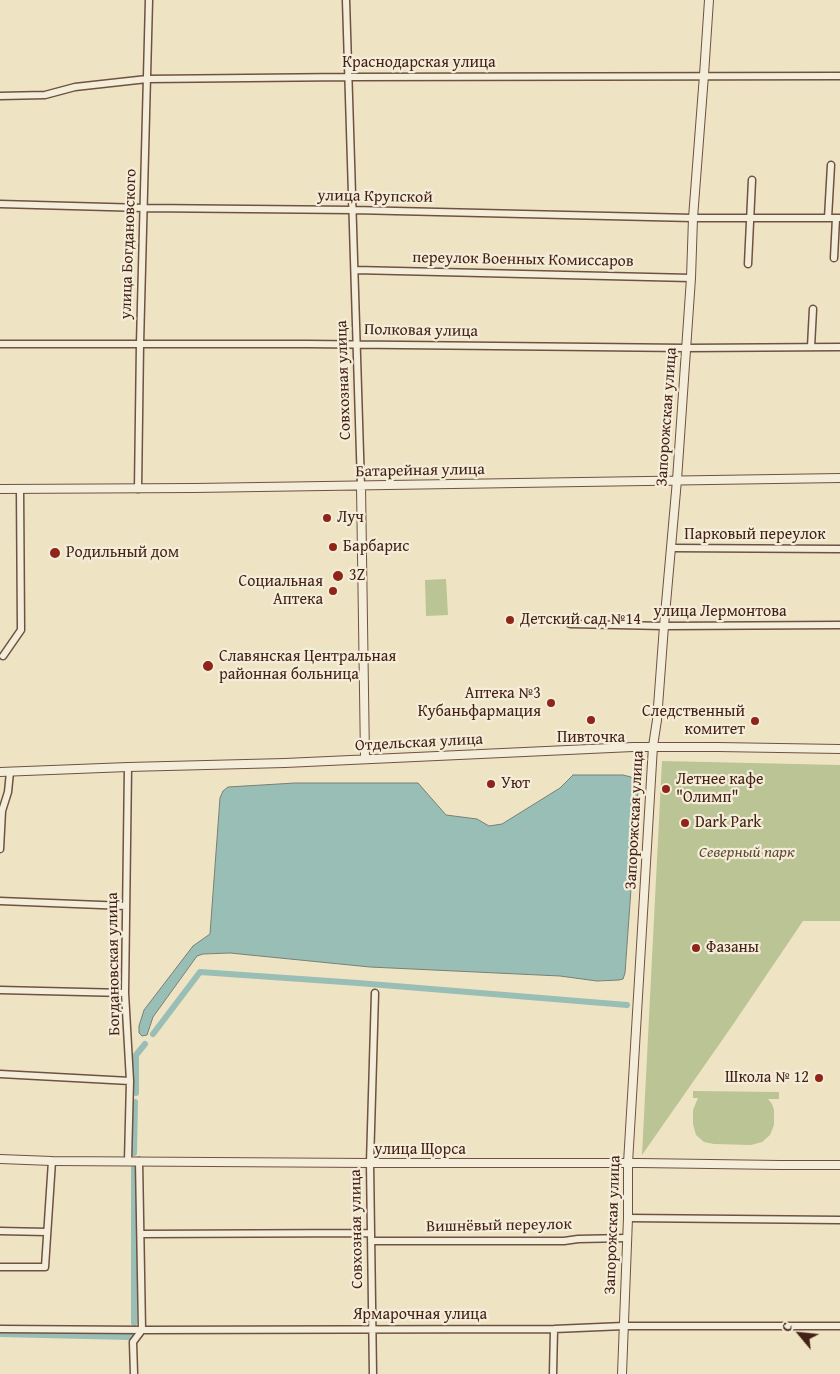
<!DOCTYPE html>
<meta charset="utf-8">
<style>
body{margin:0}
#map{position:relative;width:840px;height:1374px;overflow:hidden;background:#eee4c4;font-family:"Gentium Book Plus",serif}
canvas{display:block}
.north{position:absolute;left:775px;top:1309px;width:50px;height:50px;-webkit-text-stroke:4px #f4edd9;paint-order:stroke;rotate:298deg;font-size:14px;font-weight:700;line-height:20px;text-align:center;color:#452115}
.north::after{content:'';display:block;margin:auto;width:18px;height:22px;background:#452115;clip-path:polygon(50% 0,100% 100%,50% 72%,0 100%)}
</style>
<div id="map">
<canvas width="840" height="1374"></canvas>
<div class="north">С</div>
</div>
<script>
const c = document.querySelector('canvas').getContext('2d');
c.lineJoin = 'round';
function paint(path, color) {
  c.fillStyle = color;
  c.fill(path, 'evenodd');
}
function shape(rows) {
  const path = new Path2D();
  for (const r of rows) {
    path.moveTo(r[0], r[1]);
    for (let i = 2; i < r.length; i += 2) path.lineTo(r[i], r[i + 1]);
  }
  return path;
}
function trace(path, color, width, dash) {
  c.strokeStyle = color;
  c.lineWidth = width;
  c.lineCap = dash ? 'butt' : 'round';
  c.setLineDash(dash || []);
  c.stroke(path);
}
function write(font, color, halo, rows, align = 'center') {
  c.font = font + ' "Gentium Book Plus",serif';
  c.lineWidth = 4.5;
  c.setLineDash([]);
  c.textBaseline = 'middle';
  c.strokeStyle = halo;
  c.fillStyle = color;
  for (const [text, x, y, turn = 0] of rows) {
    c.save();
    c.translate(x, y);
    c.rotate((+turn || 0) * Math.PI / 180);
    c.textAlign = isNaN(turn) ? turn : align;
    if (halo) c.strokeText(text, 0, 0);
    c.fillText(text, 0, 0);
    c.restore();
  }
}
paint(shape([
 [446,579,448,615,426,616,425,580],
 [662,761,840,765,840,921,803,921,732,1026,642,1155],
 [693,1091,779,1092,779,1099,768,1099,772,1104,774,1110,774,1125,770,1135,762,1142,751,1145,714,1144,704,1142,696,1135,693,1124,693,1110,698,1098,693,1098]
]), '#bac494');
const water = shape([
 [573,775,623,775,631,777,637,783,638,791,625,973,623,979,619,980,597,981,560,976,370,967,230,953,203,954,197,956,153,1017,147,1035,142,1036,139,1033,139,1026,144,1010,193,946,210,934,220,798,223,791,228,787,295,783,418,783,446,815,477,819,489,826,502,824,560,788,573,775]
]);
paint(water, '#99beb6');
trace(water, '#777f76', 1);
trace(shape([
 [153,1034,200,972,358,983,627,1005],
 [136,1093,136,1055,145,1044],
 [134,1153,135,1102],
 [134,1323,134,1168],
 [0,1334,129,1337,132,1334]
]), '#99beb6', 6);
const minor = shape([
 [346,0,361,486],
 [0,96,45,95,75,87,147,79,348,77,840,76],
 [0,204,144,208,353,210,693,218,840,218],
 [828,218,831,165],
 [834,258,836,218],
 [748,264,752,180],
 [355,270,691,278],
 [0,344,307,344,686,348,840,347],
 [811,347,813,309],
 [138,489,140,344,149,0],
 [671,548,840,549],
 [570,624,664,626,840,625],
 [3,656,21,630,20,489],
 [128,767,125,993,130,1081,128,1161],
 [0,849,2,811,8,792,10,772],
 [0,901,126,906],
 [0,990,125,993],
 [0,1074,130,1081],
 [628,1218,840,1220],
 [0,1231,47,1232],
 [141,1234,371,1233],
 [371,1241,564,1241,578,1239,627,1238],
 [0,1267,45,1267,52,1161],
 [0,1329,142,1330,554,1329,624,1326,840,1326],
 [134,1374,133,1342,142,1330,139,1161],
 [373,1374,370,1163,375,993],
 [553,1374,554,1329]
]);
const tertiary = shape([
 [361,486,365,759],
 [0,489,195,488,840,478],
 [0,772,128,767,285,763,633,747,718,747,840,749],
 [0,1159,52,1161,370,1163,640,1163,780,1165,840,1165],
 [622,1374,628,1218,628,1163,653,746,657,720,664,626,677,480,691,278,693,218,704,75,709,0]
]);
trace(minor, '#6f5241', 9);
trace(tertiary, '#6f5241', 10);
trace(minor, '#f4edd9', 6);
trace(tertiary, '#f4edd9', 8);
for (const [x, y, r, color] of [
 [327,518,5,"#8f2418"],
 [333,547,5,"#8f2418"],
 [55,553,6,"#8f2418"],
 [338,576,6,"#8f2418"],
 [333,591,5,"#8f2418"],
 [510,620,5,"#8f2418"],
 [208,666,6,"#8f2418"],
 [551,703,5,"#8f2418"],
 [591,720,5,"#8f2418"],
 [755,721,5,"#8f2418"],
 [491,784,5,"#8f2418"],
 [666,789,5,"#8f2418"],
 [685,823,5,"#8f2418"],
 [696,948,5,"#8f2418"],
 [819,1078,5,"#8f2418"]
]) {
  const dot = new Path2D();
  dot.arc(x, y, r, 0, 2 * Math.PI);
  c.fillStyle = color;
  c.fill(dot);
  trace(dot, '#f4edd9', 2);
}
write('16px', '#452115', '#f4edd9', [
 ["Краснодарская улица",419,63],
 ["улица Крупской",375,197,1],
 ["улица Богдановского",129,244,-88],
 ["переулок Военных Комиссаров",523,260,1],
 ["Полковая улица",421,331,1],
 ["Совхозная улица",344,380,-92],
 ["Запорожская улица",667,417,-86],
 ["Батарейная улица",420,471,-1],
 ["Парковый переулок",755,535],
 ["улица Лермонтова",720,612],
 ["Отдельская улица",419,743,-3],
 ["Запорожская улица",635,820,-87],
 ["Богдановская улица",114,964,-91],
 ["улица Щорса",420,1150],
 ["Запорожская улица",613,1225,-88],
 ["Вишнёвый переулок",499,1226,-1],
 ["Совхозная улица",357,1229,-91],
 ["Ярмарочная улица",420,1315]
]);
write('16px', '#452115', '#f4edd9', [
 ["Луч",337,518],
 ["Барбарис",343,547],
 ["Родильный дом",66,553],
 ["3Z",349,576],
 ["Социальная",323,582,"right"],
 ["Аптека",323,600,"right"],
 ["Детский сад №14",520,620],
 ["Славянская Центральная",219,657],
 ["районная больница",219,675],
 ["Аптека №3",541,694,"right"],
 ["Кубаньфармация",541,712,"right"],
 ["Следственный",745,712,"right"],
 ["комитет",745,730,"right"],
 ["Пивточка",591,738,"center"],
 ["Летнее кафе",676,780],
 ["\"Олимп\"",676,798],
 ["Уют",501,784],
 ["Dark Park",695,823],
 ["Фазаны",706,948],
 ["Школа № 12",809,1078,"right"]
], 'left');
write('italic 16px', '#624a35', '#f4edd9', [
 ["Северный парк",747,853]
]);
</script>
